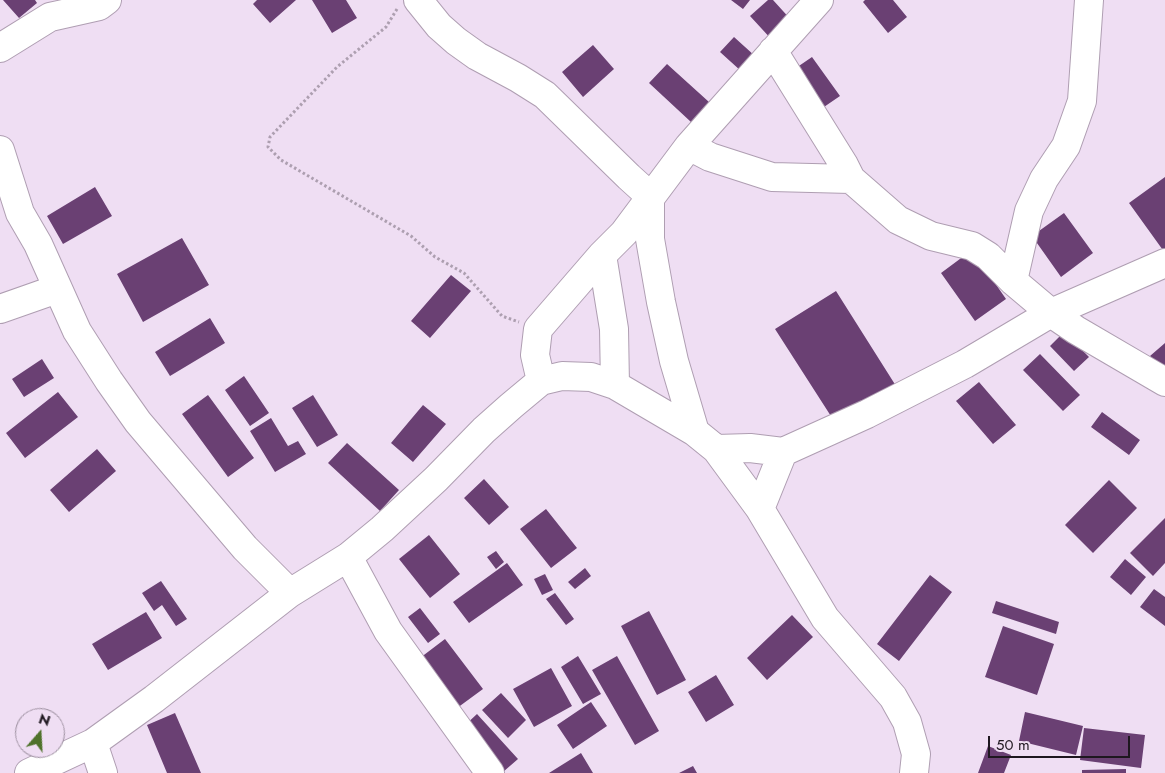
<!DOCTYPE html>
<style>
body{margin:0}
#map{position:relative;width:1165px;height:773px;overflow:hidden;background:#efdef3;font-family:Jost,sans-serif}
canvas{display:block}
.north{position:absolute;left:15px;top:708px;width:50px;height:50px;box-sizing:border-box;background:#efdef3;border:1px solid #9b8e9e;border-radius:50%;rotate:19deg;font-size:14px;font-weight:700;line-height:20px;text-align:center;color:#1e171f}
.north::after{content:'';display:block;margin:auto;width:18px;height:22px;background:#4f722b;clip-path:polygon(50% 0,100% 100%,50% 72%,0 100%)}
.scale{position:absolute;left:988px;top:736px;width:142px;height:22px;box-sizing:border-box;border:2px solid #1e171f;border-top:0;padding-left:6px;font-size:15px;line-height:18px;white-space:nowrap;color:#1e171f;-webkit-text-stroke:4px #efdef3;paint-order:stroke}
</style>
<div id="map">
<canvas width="1165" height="773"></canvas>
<div class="north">N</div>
<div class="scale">50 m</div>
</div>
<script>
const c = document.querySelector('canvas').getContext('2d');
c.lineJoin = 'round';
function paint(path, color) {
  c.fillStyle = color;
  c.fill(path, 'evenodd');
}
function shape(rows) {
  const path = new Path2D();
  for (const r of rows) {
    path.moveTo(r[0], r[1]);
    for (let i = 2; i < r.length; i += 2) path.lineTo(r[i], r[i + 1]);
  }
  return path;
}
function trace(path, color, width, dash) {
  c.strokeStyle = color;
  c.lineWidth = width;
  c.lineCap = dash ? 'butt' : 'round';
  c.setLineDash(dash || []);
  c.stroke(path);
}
paint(shape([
 [3,0,35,0,37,3,19,18],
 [257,0,296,0,270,23,253,4],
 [312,0,346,0,357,18,332,33],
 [731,0,750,0,743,9],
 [768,0,773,0,793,22,773,41,750,16],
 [865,0,893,0,907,17,888,33,863,2],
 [734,37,755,56,741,71,720,52],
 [593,45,614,69,583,97,562,72],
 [812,57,840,96,821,109,793,70],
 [667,64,709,102,691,122,649,83],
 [1165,177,1165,253,1129,203],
 [95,187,112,216,63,244,47,216],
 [1064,213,1093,253,1061,277,1032,236],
 [182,238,209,285,143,322,117,274],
 [972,250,1006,299,975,321,941,273],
 [451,275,471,291,430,338,411,321],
 [836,291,896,386,836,424,775,329],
 [210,318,225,343,170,376,155,352],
 [1064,332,1089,357,1074,371,1050,346],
 [1165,343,1165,373,1150,356],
 [1040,354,1080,395,1063,411,1023,370],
 [42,359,54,378,24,397,12,379],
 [244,376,269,413,250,426,225,390],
 [979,382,1016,425,993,444,956,401],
 [58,392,78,417,25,458,6,433],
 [208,395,254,458,228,477,182,414],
 [313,395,338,435,317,447,292,408],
 [423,405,446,424,413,462,391,443],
 [1102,412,1140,440,1129,455,1091,427],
 [271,418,288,446,298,441,306,454,275,472,250,431],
 [347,443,399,490,380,511,328,463],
 [97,449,116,471,69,512,50,490],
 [484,479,509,507,489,525,464,498],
 [1109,480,1137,508,1093,553,1065,525],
 [546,509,577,548,551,568,520,529],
 [1165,518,1165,563,1153,576,1130,553],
 [429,535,460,574,430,598,399,559],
 [496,551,504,562,496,569,487,557],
 [1125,559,1146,577,1131,595,1110,577],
 [507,563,523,585,469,623,453,602],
 [585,568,591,576,575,589,568,582],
 [545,574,553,590,542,595,534,579],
 [930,575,952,592,899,661,877,644],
 [161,581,187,619,176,626,162,605,154,611,142,593],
 [1154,589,1165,597,1165,626,1140,607],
 [555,593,574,619,566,625,546,599],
 [996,601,1059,622,1056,634,992,613],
 [420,608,440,634,428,643,408,617],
 [649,611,686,680,657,695,621,626],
 [146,612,162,638,108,670,92,644],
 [792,615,813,637,767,680,747,658],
 [1003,626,1054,644,1037,695,985,677],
 [445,639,483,689,453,711,416,661],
 [578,656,601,694,583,704,561,667],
 [617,656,659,731,635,745,592,670],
 [551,668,572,706,534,727,513,689],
 [716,675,734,705,706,722,688,692],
 [501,693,526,720,508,738,482,710],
 [591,702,607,726,573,749,557,725],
 [1025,712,1083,726,1076,755,1019,741],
 [175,713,201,773,167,773,147,725],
 [477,714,518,759,503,772,462,728],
 [1084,728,1145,735,1141,768,1080,760],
 [988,746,1011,755,1004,773,978,773],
 [581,753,593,773,549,773],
 [693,766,697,773,679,773],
 [1126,769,1126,773,1082,773,1082,770]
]), '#6a4073');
const minor = shape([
 [418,0,439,26,456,41,477,56,518,78,545,95,629,177,650,196,650,239,661,302,674,361,695,432],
 [0,48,50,17,99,6,107,0],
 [773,51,844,165,851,179,898,220,931,236,972,246,988,256,1013,281,1051,313,1076,330,1165,382],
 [689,146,710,157,772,177,851,179],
 [0,150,20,213,38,244,77,331,109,381,138,422,245,548,290,593],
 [602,255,614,329,615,385],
 [1013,281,1029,211,1044,179,1066,146,1082,101,1089,0],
 [0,309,57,289],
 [541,381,535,355,538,329,602,255,624,233,689,146,819,0],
 [716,449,750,448,783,452,867,414,965,364,1051,313,1165,263],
 [760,509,783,452],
 [348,557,388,631,490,773],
 [93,743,103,773],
 [29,773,93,743,154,699,290,593,348,557,382,529,436,479,484,430,511,406,541,381,562,376,591,377,615,385,695,432,716,449,760,509,825,618,893,697,907,722,916,754,914,773]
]);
trace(minor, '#af9eb2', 30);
trace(shape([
 [397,9,386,27,337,67,270,137,268,147,281,160,411,236,435,257,464,273,502,316,519,322]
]), '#ad9fb0', 3, [2.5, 2.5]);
trace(minor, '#fff', 28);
</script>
